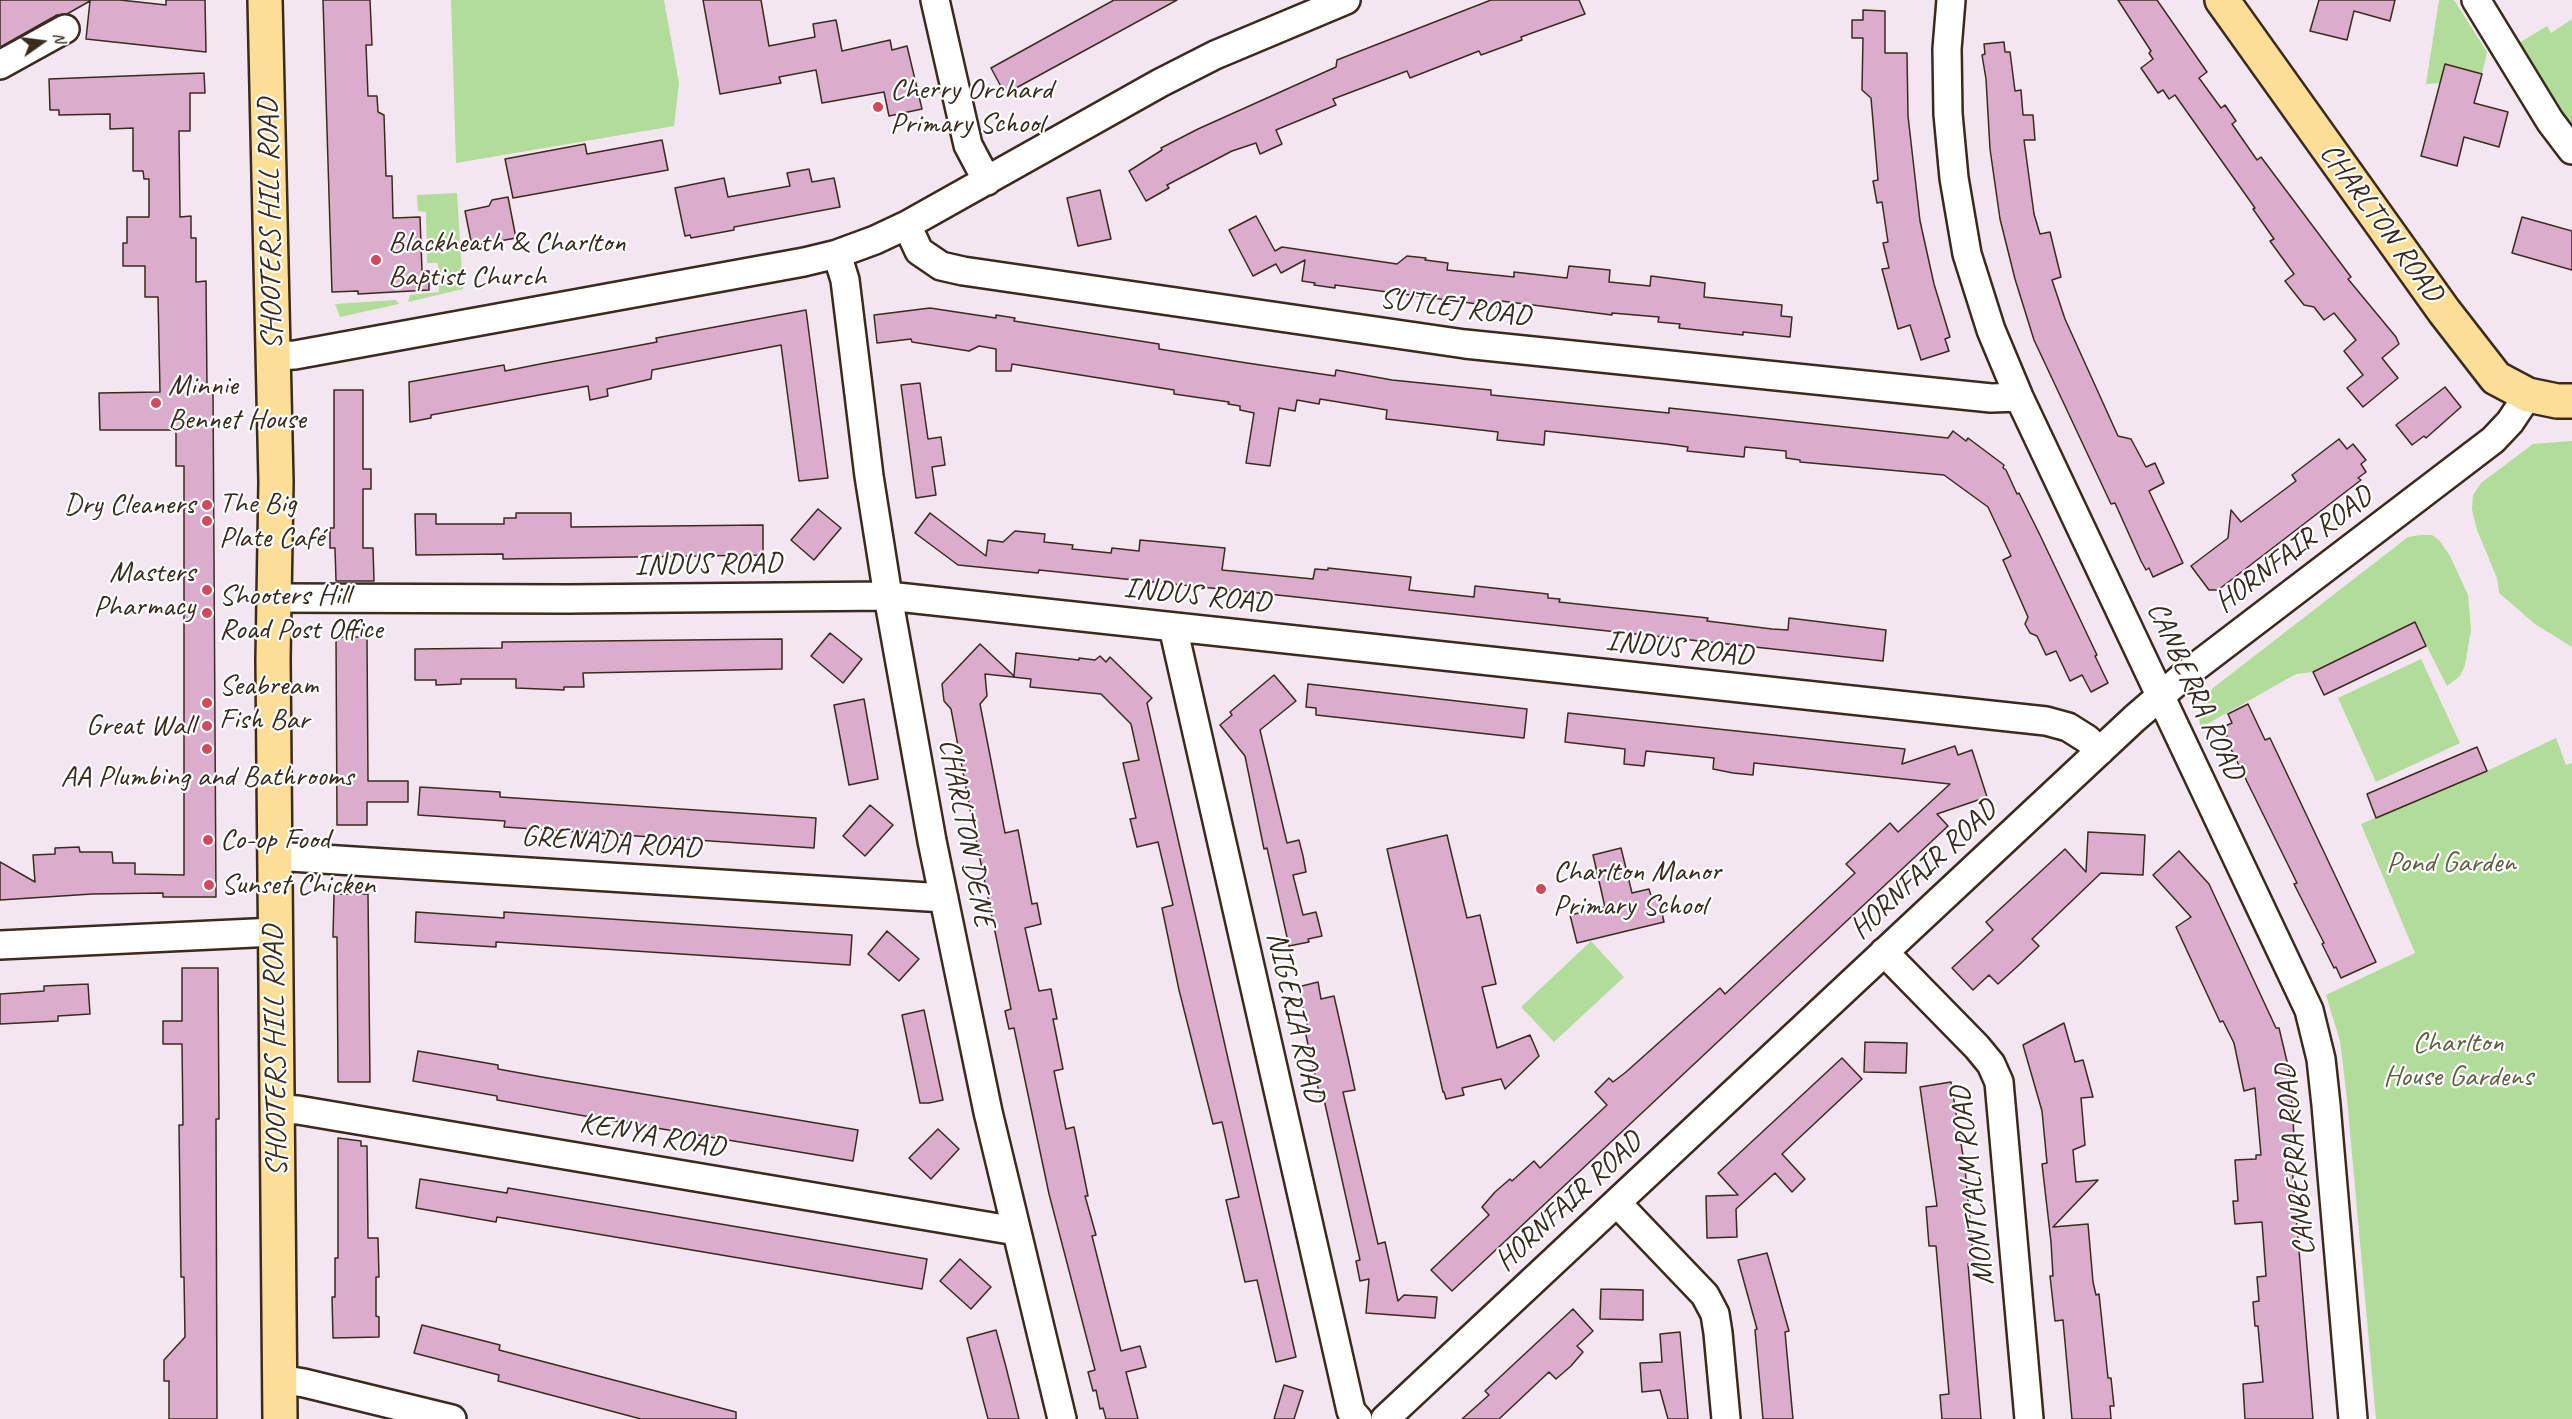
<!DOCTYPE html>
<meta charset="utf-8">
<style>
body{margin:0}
#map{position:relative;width:2572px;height:1419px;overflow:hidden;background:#f4e6f0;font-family:Caveat,sans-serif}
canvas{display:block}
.north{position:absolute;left:12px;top:12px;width:60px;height:60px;-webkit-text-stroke:4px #fff;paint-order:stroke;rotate:76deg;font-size:16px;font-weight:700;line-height:24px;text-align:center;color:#3b2a1e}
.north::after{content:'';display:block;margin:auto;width:21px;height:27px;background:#3b2a1e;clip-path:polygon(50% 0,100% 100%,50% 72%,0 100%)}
</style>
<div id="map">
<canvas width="2572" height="1419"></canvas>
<div class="north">N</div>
</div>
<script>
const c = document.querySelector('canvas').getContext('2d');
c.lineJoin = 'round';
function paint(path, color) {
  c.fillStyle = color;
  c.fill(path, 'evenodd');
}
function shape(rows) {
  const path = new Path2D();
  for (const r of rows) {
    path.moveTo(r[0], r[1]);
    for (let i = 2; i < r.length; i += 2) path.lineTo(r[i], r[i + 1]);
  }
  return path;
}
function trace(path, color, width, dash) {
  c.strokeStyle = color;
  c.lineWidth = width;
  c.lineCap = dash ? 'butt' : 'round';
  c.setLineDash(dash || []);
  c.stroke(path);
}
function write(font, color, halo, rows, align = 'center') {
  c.font = font + ' Caveat,sans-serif';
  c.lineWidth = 4.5;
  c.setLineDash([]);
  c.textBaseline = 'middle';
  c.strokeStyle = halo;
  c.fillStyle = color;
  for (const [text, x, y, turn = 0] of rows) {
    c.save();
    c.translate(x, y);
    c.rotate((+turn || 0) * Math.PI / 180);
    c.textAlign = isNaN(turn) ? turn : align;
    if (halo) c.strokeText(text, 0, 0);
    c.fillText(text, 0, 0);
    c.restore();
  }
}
paint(shape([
 [451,0,664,0,679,83,674,126,456,163],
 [2439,0,2454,0,2487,52,2482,74,2445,64,2440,83,2426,84],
 [2572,19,2572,132,2514,46,2547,26,2551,33],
 [457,193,463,289,408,302,410,295,439,292,438,263,427,263,426,212,418,211,417,195],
 [396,300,399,304,340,317,335,304],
 [2572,441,2572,647,2535,624,2499,593,2497,578,2477,530,2472,510,2473,495,2481,483,2533,444],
 [2420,535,2432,535,2439,540,2450,556,2468,595,2471,630,2465,665,2460,676,2447,686,2415,623,2313,672,2296,674,2200,728,2199,715,2204,700,2213,688,2408,537],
 [2421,659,2460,743,2376,782,2338,698],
 [2556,738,2566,765,2572,763,2572,1419,2376,1419,2347,1099,2340,1041,2326,995,2415,953,2361,824,2487,771],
 [1591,941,1624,977,1554,1042,1521,1007]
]), '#b1dc99');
const building = shape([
 [0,0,120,0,166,5,166,0,205,0,206,52,86,39,90,1,67,14,57,15,0,47,0,0],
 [323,0,370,0,372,45,366,45,368,96,377,96,378,112,384,115,386,176,392,176,393,218,420,217,422,271,429,271,429,290,358,294,358,291,332,292,323,0],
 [703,0,761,0,769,46,815,37,813,24,836,20,842,51,890,40,892,50,907,46,922,109,889,116,884,92,822,103,816,70,779,77,781,83,720,94,703,0],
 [1114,0,1177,0,1005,94,991,68,1114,0],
 [1491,0,1579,0,1585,14,1521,37,1522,40,1481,55,1479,51,1410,78,1407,71,1333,99,1336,105,1276,130,1282,144,1260,154,1256,143,1232,151,1167,185,1169,188,1146,201,1129,171,1162,150,1161,148,1198,129,1336,67,1337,60,1491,0],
 [2118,0,2157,0,2207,72,2199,78,2221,108,2225,105,2236,121,2232,124,2257,160,2261,157,2351,277,2348,279,2396,337,2399,344,2382,358,2398,378,2363,407,2347,388,2363,375,2344,351,2356,340,2334,313,2324,320,2314,307,2304,305,2285,281,2294,274,2270,241,2274,239,2253,209,2255,208,2175,95,2169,99,2163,90,2158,93,2141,68,2153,59,2149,53,2151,51,2118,0],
 [2319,0,2395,0,2390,21,2354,11,2347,40,2310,31,2319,0],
 [1863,10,1885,11,1885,53,1907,53,1908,116,1920,221,1934,284,1950,337,1945,339,1949,351,1921,360,1910,325,1898,329,1882,269,1889,268,1883,243,1888,242,1882,202,1877,203,1873,181,1878,180,1871,98,1862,90,1863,38,1852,38,1852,20,1863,20,1863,10],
 [2004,42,2005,52,2010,52,2015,91,2021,90,2023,115,2033,115,2035,140,2024,140,2034,214,2040,234,2050,232,2061,277,2052,280,2065,319,2118,436,2131,439,2146,467,2155,463,2164,483,2149,491,2183,563,2153,577,2149,568,2146,570,2141,561,2115,503,2111,504,2034,340,2015,279,2000,219,1990,149,1986,79,1982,55,1985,54,1984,44,2004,42],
 [2445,64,2482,74,2474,103,2508,112,2499,147,2464,137,2457,166,2421,156,2445,64],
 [204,73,205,93,190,93,190,131,179,131,180,217,191,216,191,238,196,238,196,282,206,281,207,388,213,388,216,897,163,897,163,893,92,894,0,900,0,862,35,882,33,855,55,854,55,848,79,847,80,852,112,852,113,863,135,863,135,874,184,875,184,466,176,466,176,430,100,430,99,393,160,392,158,297,145,297,145,266,123,266,123,243,127,243,127,217,149,217,149,179,144,179,143,171,133,171,133,128,110,129,110,114,59,115,59,110,50,110,49,79,204,73],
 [662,140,668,170,513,198,505,159,585,144,587,154,662,140],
 [809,169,812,182,834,178,840,207,734,227,734,230,691,238,690,235,685,236,675,188,724,178,728,197,790,186,787,173,809,169],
 [1100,190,1111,239,1078,246,1067,198,1100,190],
 [508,197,516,238,472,246,465,211,489,206,492,200,508,197],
 [1256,216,1275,251,1282,247,1397,264,1407,256,1426,258,1425,260,1448,263,1447,270,1514,277,1514,272,1567,278,1569,266,1610,270,1609,282,1650,286,1651,276,1705,283,1704,297,1782,305,1781,316,1792,317,1790,337,1743,332,1743,335,1679,328,1680,324,1658,322,1659,317,1612,313,1612,315,1501,301,1500,307,1335,285,1335,288,1314,285,1315,283,1302,281,1305,260,1281,273,1276,264,1253,276,1229,230,1256,216],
 [2522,217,2572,231,2572,270,2512,253,2522,217],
 [930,308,996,318,996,315,1015,318,1014,321,1159,344,1159,349,1247,363,1335,376,1336,370,1392,380,1491,390,1491,395,1669,413,1669,408,1948,438,1953,431,1966,441,1968,438,2004,465,2003,468,2006,470,2017,494,2019,493,2039,533,2097,655,2095,656,2108,683,2091,692,2082,675,2070,681,2056,651,2046,655,2037,636,2030,633,2025,624,2028,617,2003,560,2011,556,1988,507,1944,475,1800,462,1800,460,1786,458,1786,451,1745,447,1744,457,1687,451,1688,447,1666,444,1545,431,1544,445,1497,440,1498,432,1386,419,1387,410,1320,399,1319,404,1297,400,1295,411,1279,408,1270,466,1246,463,1254,413,1240,410,1240,406,1228,404,1229,402,1174,394,1174,390,1012,364,1011,371,996,371,996,349,979,346,969,351,912,342,911,339,877,343,874,315,930,308],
 [806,310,828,478,799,481,781,345,652,370,651,379,607,389,608,396,590,400,588,386,431,415,431,418,410,422,409,382,504,365,505,371,540,364,657,342,656,338,806,310],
 [920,383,928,439,941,437,945,465,932,467,936,495,916,498,901,385,920,383],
 [2445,387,2461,407,2426,438,2424,436,2412,445,2396,425,2445,387],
 [334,390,363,390,363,469,371,469,371,489,363,489,363,548,373,548,374,581,336,581,335,548,330,548,330,528,334,528,334,390],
 [2339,439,2347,449,2353,444,2366,460,2361,464,2366,472,2358,478,2361,480,2218,590,2209,590,2191,566,2228,538,2231,510,2241,522,2296,481,2292,475,2339,439],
 [818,509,841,528,814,560,791,540,818,509],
 [516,513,571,513,571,527,763,525,763,555,503,559,503,554,416,555,415,514,436,514,436,524,504,524,504,518,516,518,516,513],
 [930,513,986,556,988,540,1003,542,1015,531,1045,534,1044,542,1073,545,1072,549,1111,553,1112,548,1139,551,1140,540,1225,548,1222,570,1313,579,1315,569,1328,570,1328,568,1411,577,1409,590,1437,593,1474,597,1475,586,1548,594,1548,598,1560,599,1559,602,1708,618,1707,621,1772,629,1788,630,1789,618,1886,630,1883,661,1287,596,1039,570,1038,573,958,565,915,533,930,513],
 [2415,622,2426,646,2324,695,2313,672,2415,622],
 [830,633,862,659,843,683,811,656,830,633],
 [336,637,367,637,368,781,408,781,408,802,367,802,367,825,337,825,336,637],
 [782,639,782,669,583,673,584,687,564,687,564,690,516,688,516,679,461,679,461,684,436,685,436,680,415,680,415,649,502,648,502,642,782,639],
 [980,644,1014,676,1016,653,1079,660,1079,658,1095,660,1100,656,1106,662,1110,657,1152,698,1147,703,1296,1357,1276,1362,1257,1280,1245,1282,1226,1200,1239,1197,1222,1122,1213,1124,1179,990,1162,908,1173,905,1158,842,1137,847,1130,819,1136,818,1123,763,1139,760,1131,724,1101,694,1030,687,1031,679,985,674,987,696,980,704,1005,833,1018,830,1032,904,1037,903,1041,924,1025,928,1039,991,1051,989,1057,1019,1053,1019,1063,1069,1054,1071,1066,1129,1074,1127,1088,1196,1085,1196,1096,1235,1092,1236,1121,1351,1140,1346,1146,1367,1126,1372,1138,1419,1106,1419,1103,1408,1100,1409,1096,1390,1093,1391,1088,1372,1095,1370,1049,1194,1014,1028,1009,1029,1005,1011,1011,1009,974,830,951,709,944,701,942,684,980,644],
 [1274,675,1296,701,1260,730,1287,843,1299,840,1303,856,1306,872,1293,875,1303,915,1316,912,1322,936,1308,939,1309,942,1289,946,1267,848,1264,849,1245,756,1220,725,1232,715,1230,712,1274,675],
 [1308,684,1527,709,1524,738,1316,715,1316,708,1306,707,1308,684],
 [864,699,878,779,849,785,834,705,864,699],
 [2248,704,2265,740,2270,738,2376,962,2341,978,2336,967,2334,968,2322,944,2324,943,2294,884,2297,883,2225,737,2227,736,2223,727,2232,723,2228,714,2248,704],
 [1568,713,1905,749,1902,764,1955,746,1958,755,1972,750,1987,797,1937,814,1948,826,1452,1291,1431,1270,1489,1215,1482,1207,1495,1192,1510,1179,1512,1181,1534,1161,1540,1168,1607,1105,1595,1092,1609,1078,1613,1082,1626,1072,1720,988,1725,994,1855,873,1846,864,1876,836,1890,823,1898,832,1950,784,1754,763,1753,775,1733,773,1713,769,1714,758,1646,751,1644,766,1624,764,1625,749,1565,742,1568,713],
 [2477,747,2487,771,2376,818,2367,794,2477,747],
 [420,787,500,792,500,797,816,818,814,848,504,827,505,821,418,815,420,787],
 [870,805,893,825,865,856,843,836,870,805],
 [2088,832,2145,835,2143,875,2101,873,2032,939,2039,946,2020,964,1998,984,1989,975,1973,990,1952,968,1993,930,1986,922,2065,849,2086,872,2088,832],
 [1447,835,1467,918,1480,915,1496,984,1482,987,1497,1048,1530,1035,1539,1056,1505,1089,1501,1079,1462,1088,1464,1095,1446,1099,1444,1092,1443,1092,1387,849,1447,835],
 [1621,848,1632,893,1649,889,1651,896,1658,895,1664,922,1577,943,1570,915,1605,907,1593,855,1621,848],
 [2179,851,2209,884,2276,1028,2279,1028,2289,1070,2293,1116,2294,1141,2290,1142,2313,1419,2245,1419,2243,1384,2263,1382,2258,1326,2255,1326,2253,1302,2259,1301,2257,1277,2266,1276,2262,1222,2235,1224,2233,1201,2238,1201,2235,1160,2256,1159,2256,1155,2261,1155,2255,1088,2244,1091,2234,1043,2223,1021,2220,1022,2176,927,2191,917,2153,875,2179,851],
 [334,894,368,894,370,1082,338,1082,337,937,333,937,334,894],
 [416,912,504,918,504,912,852,935,850,965,496,942,496,947,415,942,416,912],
 [887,931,919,959,899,981,868,954,887,931],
 [182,968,218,968,219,1119,216,1119,217,1419,169,1419,169,1381,164,1381,164,1360,185,1337,184,1277,181,1277,179,1125,183,1125,182,1044,163,1044,163,1021,182,1021,182,968],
 [1318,982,1321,999,1334,996,1349,1062,1355,1090,1343,1092,1378,1244,1385,1242,1398,1301,1404,1295,1437,1297,1435,1318,1366,1313,1369,1279,1360,1281,1356,1261,1360,1260,1323,1095,1320,1096,1310,1055,1305,1030,1308,1029,1298,987,1318,982],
 [88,984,90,1014,58,1016,58,1021,0,1024,0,994,44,991,44,986,88,984],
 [924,1010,943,1100,929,1103,920,1103,902,1015,924,1010],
 [2064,1023,2075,1062,2083,1060,2093,1097,2081,1098,2085,1145,2073,1150,2076,1182,2098,1180,2053,1227,2088,1224,2093,1282,2096,1295,2099,1294,2108,1378,2111,1378,2114,1406,2110,1406,2111,1419,2072,1419,2063,1320,2055,1321,2050,1276,2053,1276,2051,1242,2042,1164,2047,1163,2042,1111,2023,1045,2064,1023],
 [1865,1042,1907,1043,1906,1073,1864,1072,1865,1042],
 [418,1051,498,1065,498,1069,542,1077,858,1130,853,1161,585,1116,497,1100,497,1096,413,1081,418,1051],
 [1842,1058,1862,1079,1782,1154,1805,1179,1792,1192,1775,1173,1736,1209,1737,1237,1707,1238,1706,1196,1738,1195,1718,1173,1842,1058],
 [1951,1082,1965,1168,1974,1264,1968,1264,1981,1419,1942,1419,1940,1395,1949,1394,1936,1246,1929,1246,1926,1207,1937,1206,1920,1087,1951,1082],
 [938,1129,959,1149,931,1179,909,1158,938,1129],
 [338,1138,361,1141,361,1146,367,1146,368,1238,378,1238,379,1277,376,1277,376,1316,379,1317,379,1337,333,1338,332,1297,335,1297,335,1258,338,1258,338,1138],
 [420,1179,507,1193,508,1188,927,1259,922,1289,497,1217,496,1222,416,1208,420,1179],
 [1767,1253,1789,1331,1785,1332,1793,1419,1763,1419,1755,1330,1757,1329,1738,1260,1767,1253],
 [960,1259,991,1287,971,1309,940,1281,960,1259],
 [1601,1289,1643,1290,1643,1320,1600,1319,1601,1289],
 [1573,1309,1593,1331,1577,1346,1583,1352,1571,1366,1556,1379,1549,1372,1499,1419,1462,1419,1489,1395,1485,1391,1573,1309],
 [422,1325,500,1345,499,1350,736,1412,736,1419,641,1419,498,1381,499,1375,414,1353,422,1325],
 [996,1330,1006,1367,1019,1419,988,1419,977,1377,967,1338,996,1330],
 [1680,1332,1688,1419,1668,1419,1660,1390,1642,1392,1640,1363,1662,1362,1660,1334,1680,1332],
 [1284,1385,1303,1391,1294,1419,1274,1419,1284,1385]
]);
paint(building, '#dcaccd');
trace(building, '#3b2a1e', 1.5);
const minor = shape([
 [935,0,968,145,987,181],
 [1951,0,1947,49,1948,114,1954,178,1967,254,1991,330,2019,397,2309,1010,2321,1059,2326,1105,2353,1419],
 [2476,0,2550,121,2572,150],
 [0,65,65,29],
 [907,225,919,251,941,266,963,271,1465,344,1991,398,2019,397],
 [837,254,845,280,869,476,888,596,932,841,988,1112,1062,1419],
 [274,356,295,355,804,262,837,254,875,240,907,225,1160,83,1215,55,1346,0],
 [274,598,568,599,888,596,2046,721,2068,727,2087,739,2100,751],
 [1173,627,1351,1411,1358,1419],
 [274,856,944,898],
 [0,945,275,932],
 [1884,952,1977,1047,1991,1064,1999,1082,2029,1419],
 [277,1109,298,1110,1016,1231],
 [1617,1203,1705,1295,1715,1314,1718,1333,1726,1419],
 [280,1379,304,1383,452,1419],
 [1385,1419,2135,718,2185,675,2493,440,2510,422,2528,395]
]);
const major = shape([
 [265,0,276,482,273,659,280,1419],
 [2222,0,2444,311,2496,378,2528,395,2557,401,2572,401]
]);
trace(minor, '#3b2a1e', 32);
trace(major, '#3b2a1e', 38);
trace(minor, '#fff', 27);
trace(major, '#fcde96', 33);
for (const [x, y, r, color] of [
 [878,107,6,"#d1495b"],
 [376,260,6,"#d1495b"],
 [156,403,6,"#d1495b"],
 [207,505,6,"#d1495b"],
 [207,521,6,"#d1495b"],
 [207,590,6,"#d1495b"],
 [207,613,6,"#d1495b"],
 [207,703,6,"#d1495b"],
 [207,726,6,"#d1495b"],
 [207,749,6,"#d1495b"],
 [208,840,6,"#d1495b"],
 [209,885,6,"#d1495b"],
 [1541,889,6,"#d1495b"]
]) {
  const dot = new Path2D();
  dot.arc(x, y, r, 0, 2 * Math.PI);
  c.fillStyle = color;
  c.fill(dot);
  trace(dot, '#fff', 2);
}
write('30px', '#3b2a1e', '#fff', [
 ["Cherry Orchard",890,90],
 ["Primary School",890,124],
 ["Blackheath & Charlton",388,243],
 ["Baptist Church",388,277],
 ["Minnie",168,386],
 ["Bennet House",168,420],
 ["The Big",219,504],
 ["Plate Café",219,538],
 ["Dry Cleaners",195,505,"right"],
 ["Masters",195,573,"right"],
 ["Pharmacy",195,607,"right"],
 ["Shooters Hill",219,596],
 ["Road Post Office",219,630],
 ["Seabream",219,686],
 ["Fish Bar",219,720],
 ["Great Wall",195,726,"right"],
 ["AA Plumbing and Bathrooms",207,777,"center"],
 ["Co-op Food",220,840],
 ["Charlton Manor",1553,872],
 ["Primary School",1553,906],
 ["Sunset Chicken",221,885]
], 'left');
write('30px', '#3b2a1e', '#fff', [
 ["CHARLTON ROAD",2381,223,54],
 ["SHOOTERS HILL ROAD",271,224,-91],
 ["SUTLEJ ROAD",1455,308,7],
 ["HORNFAIR ROAD",2294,550,-37],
 ["INDUS ROAD",708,565,-1],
 ["INDUS ROAD",1197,596,6],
 ["INDUS ROAD",1679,649,6],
 ["CANBERRA ROAD",2195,691,65],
 ["CHARLTON DENE",966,833,79],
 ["GRENADA ROAD",611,843,4],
 ["HORNFAIR ROAD",1924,870,-43],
 ["NIGERIA ROAD",1295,1017,77],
 ["SHOOTERS HILL ROAD",276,1051,-91],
 ["KENYA ROAD",652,1136,10],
 ["CANBERRA ROAD",2296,1160,-96],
 ["MONTCALM ROAD",1973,1186,-97],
 ["HORNFAIR ROAD",1569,1202,-43]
]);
write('30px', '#5e5f43', '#fff', [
 ["Pond Garden",2451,863],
 ["Charlton",2458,1043],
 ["House Gardens",2458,1077]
]);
</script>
